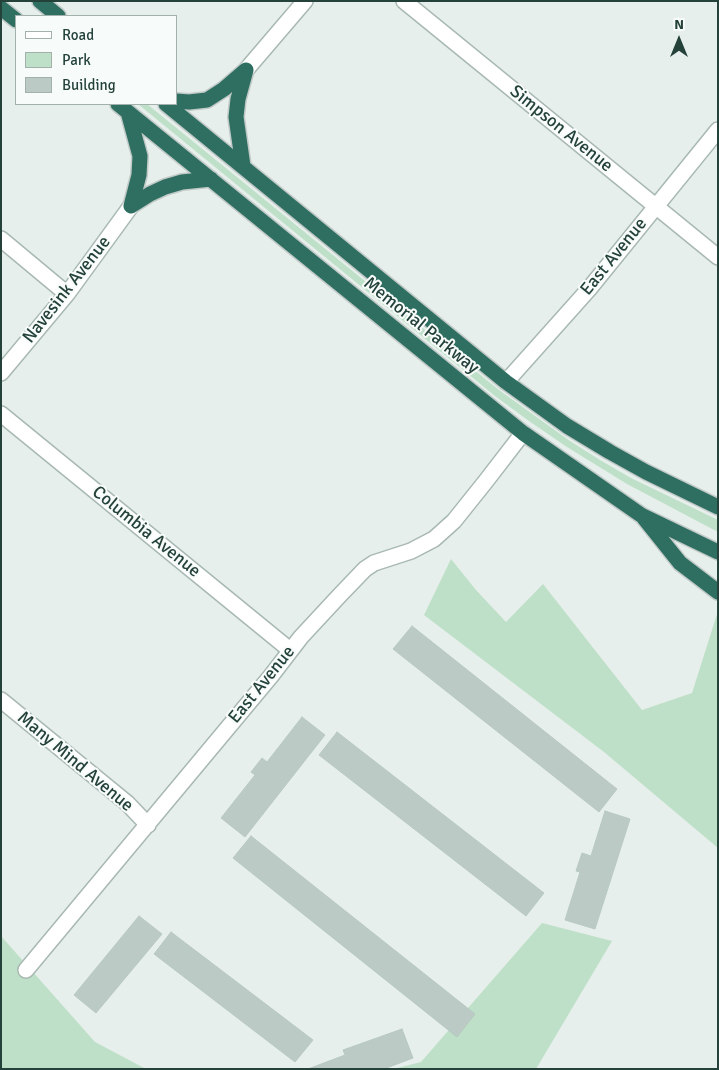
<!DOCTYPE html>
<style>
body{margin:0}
#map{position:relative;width:719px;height:1070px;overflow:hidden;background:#e6efeb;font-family:Signika,sans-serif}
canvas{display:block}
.frame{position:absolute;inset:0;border:2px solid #24423a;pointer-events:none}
.legend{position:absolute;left:15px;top:15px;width:162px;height:90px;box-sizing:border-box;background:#f7fbf9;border:1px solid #a3b1ad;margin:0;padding:6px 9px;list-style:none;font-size:15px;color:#24423a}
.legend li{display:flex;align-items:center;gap:10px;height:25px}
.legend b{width:25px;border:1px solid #a3b1ad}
.north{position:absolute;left:654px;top:15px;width:50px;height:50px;-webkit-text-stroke:4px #f7fbf9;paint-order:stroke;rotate:0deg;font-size:14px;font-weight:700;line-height:20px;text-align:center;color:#24423a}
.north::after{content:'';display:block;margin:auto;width:18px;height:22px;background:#24423a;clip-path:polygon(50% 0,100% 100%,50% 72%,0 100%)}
</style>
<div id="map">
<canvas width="719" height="1070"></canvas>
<div class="frame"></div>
<ul class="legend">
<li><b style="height:6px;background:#fff"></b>Road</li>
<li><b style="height:14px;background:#bfe0c8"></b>Park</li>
<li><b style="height:14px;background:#bbcac4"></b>Building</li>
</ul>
<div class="north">N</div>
</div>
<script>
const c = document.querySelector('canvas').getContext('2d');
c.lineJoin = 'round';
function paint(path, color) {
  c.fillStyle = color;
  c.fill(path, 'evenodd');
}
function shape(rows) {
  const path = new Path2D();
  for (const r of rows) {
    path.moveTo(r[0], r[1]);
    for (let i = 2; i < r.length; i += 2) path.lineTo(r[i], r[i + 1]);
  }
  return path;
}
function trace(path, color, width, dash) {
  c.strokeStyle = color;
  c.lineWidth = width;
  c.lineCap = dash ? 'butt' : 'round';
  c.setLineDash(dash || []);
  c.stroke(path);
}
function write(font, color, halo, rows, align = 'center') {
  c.font = font + ' Signika,sans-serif';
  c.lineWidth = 4;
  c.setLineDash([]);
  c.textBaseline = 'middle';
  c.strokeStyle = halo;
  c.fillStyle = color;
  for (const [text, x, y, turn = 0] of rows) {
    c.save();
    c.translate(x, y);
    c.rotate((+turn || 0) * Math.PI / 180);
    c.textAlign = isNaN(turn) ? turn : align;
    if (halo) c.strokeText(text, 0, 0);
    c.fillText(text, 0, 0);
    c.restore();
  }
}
paint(shape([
 [138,104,147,104,499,390,570,441,600,460,631,478,718,520,718,532,627,484,567,447,529,421,495,396],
 [451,559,476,590,506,622,543,584,642,710,692,693,718,611,718,848,604,752,424,615],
 [542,923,612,941,536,1069,393,1069,421,1062],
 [1,936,95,1042,146,1069,1,1069]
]), '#bfe0c8');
const building = shape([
 [412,626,617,789,599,812,393,649,412,626],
 [302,717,325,735,245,837,221,818,255,775,251,772,262,758,267,762,302,717],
 [337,732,544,893,526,916,319,755,337,732],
 [605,811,630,819,595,929,565,920,580,872,576,871,582,853,591,856,605,811],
 [251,836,475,1014,457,1037,233,858,251,836],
 [139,916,162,934,96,1013,74,995,139,916],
 [171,932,313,1040,295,1062,154,954,171,932],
 [402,1029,413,1058,384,1069,308,1069,345,1055,343,1050,402,1029]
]);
paint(building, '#bbcac4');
trace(building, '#b8c9c2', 1);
const minor = shape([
 [404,1,718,257],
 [246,70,305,1],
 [1,239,67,294],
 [1,373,67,294,131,206],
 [506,382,589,289,718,130],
 [1,414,290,650],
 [1,700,127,803,148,825],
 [26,970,271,676,301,637,340,595,365,569,374,563,411,551,434,539,454,521,486,481,523,433]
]);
const highway = shape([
 [40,1,58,16],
 [1,8,16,20],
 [176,101,189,102,207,100,224,89,246,70],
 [118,104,523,433,641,515,718,552],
 [166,104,506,382,567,426,610,452,646,472,718,507],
 [128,112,140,156,139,175,131,206],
 [243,166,236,117,238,99,246,70],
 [131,206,150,194,165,187,182,182,211,179],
 [644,518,680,563,718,592]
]);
trace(minor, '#a8b8b2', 18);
trace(highway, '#c2cac8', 18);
trace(minor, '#fff', 15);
trace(highway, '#2f6f62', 15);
write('18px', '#24423a', '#f7fbf9', [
 ["Simpson Avenue",561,129,39],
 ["East Avenue",614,257,-51],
 ["Navesink Avenue",67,290,-52],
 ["Memorial Parkway",421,326,39],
 ["Columbia Avenue",146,532,39],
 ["East Avenue",262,685,-51],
 ["Many Mind Avenue",75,762,40]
]);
</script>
